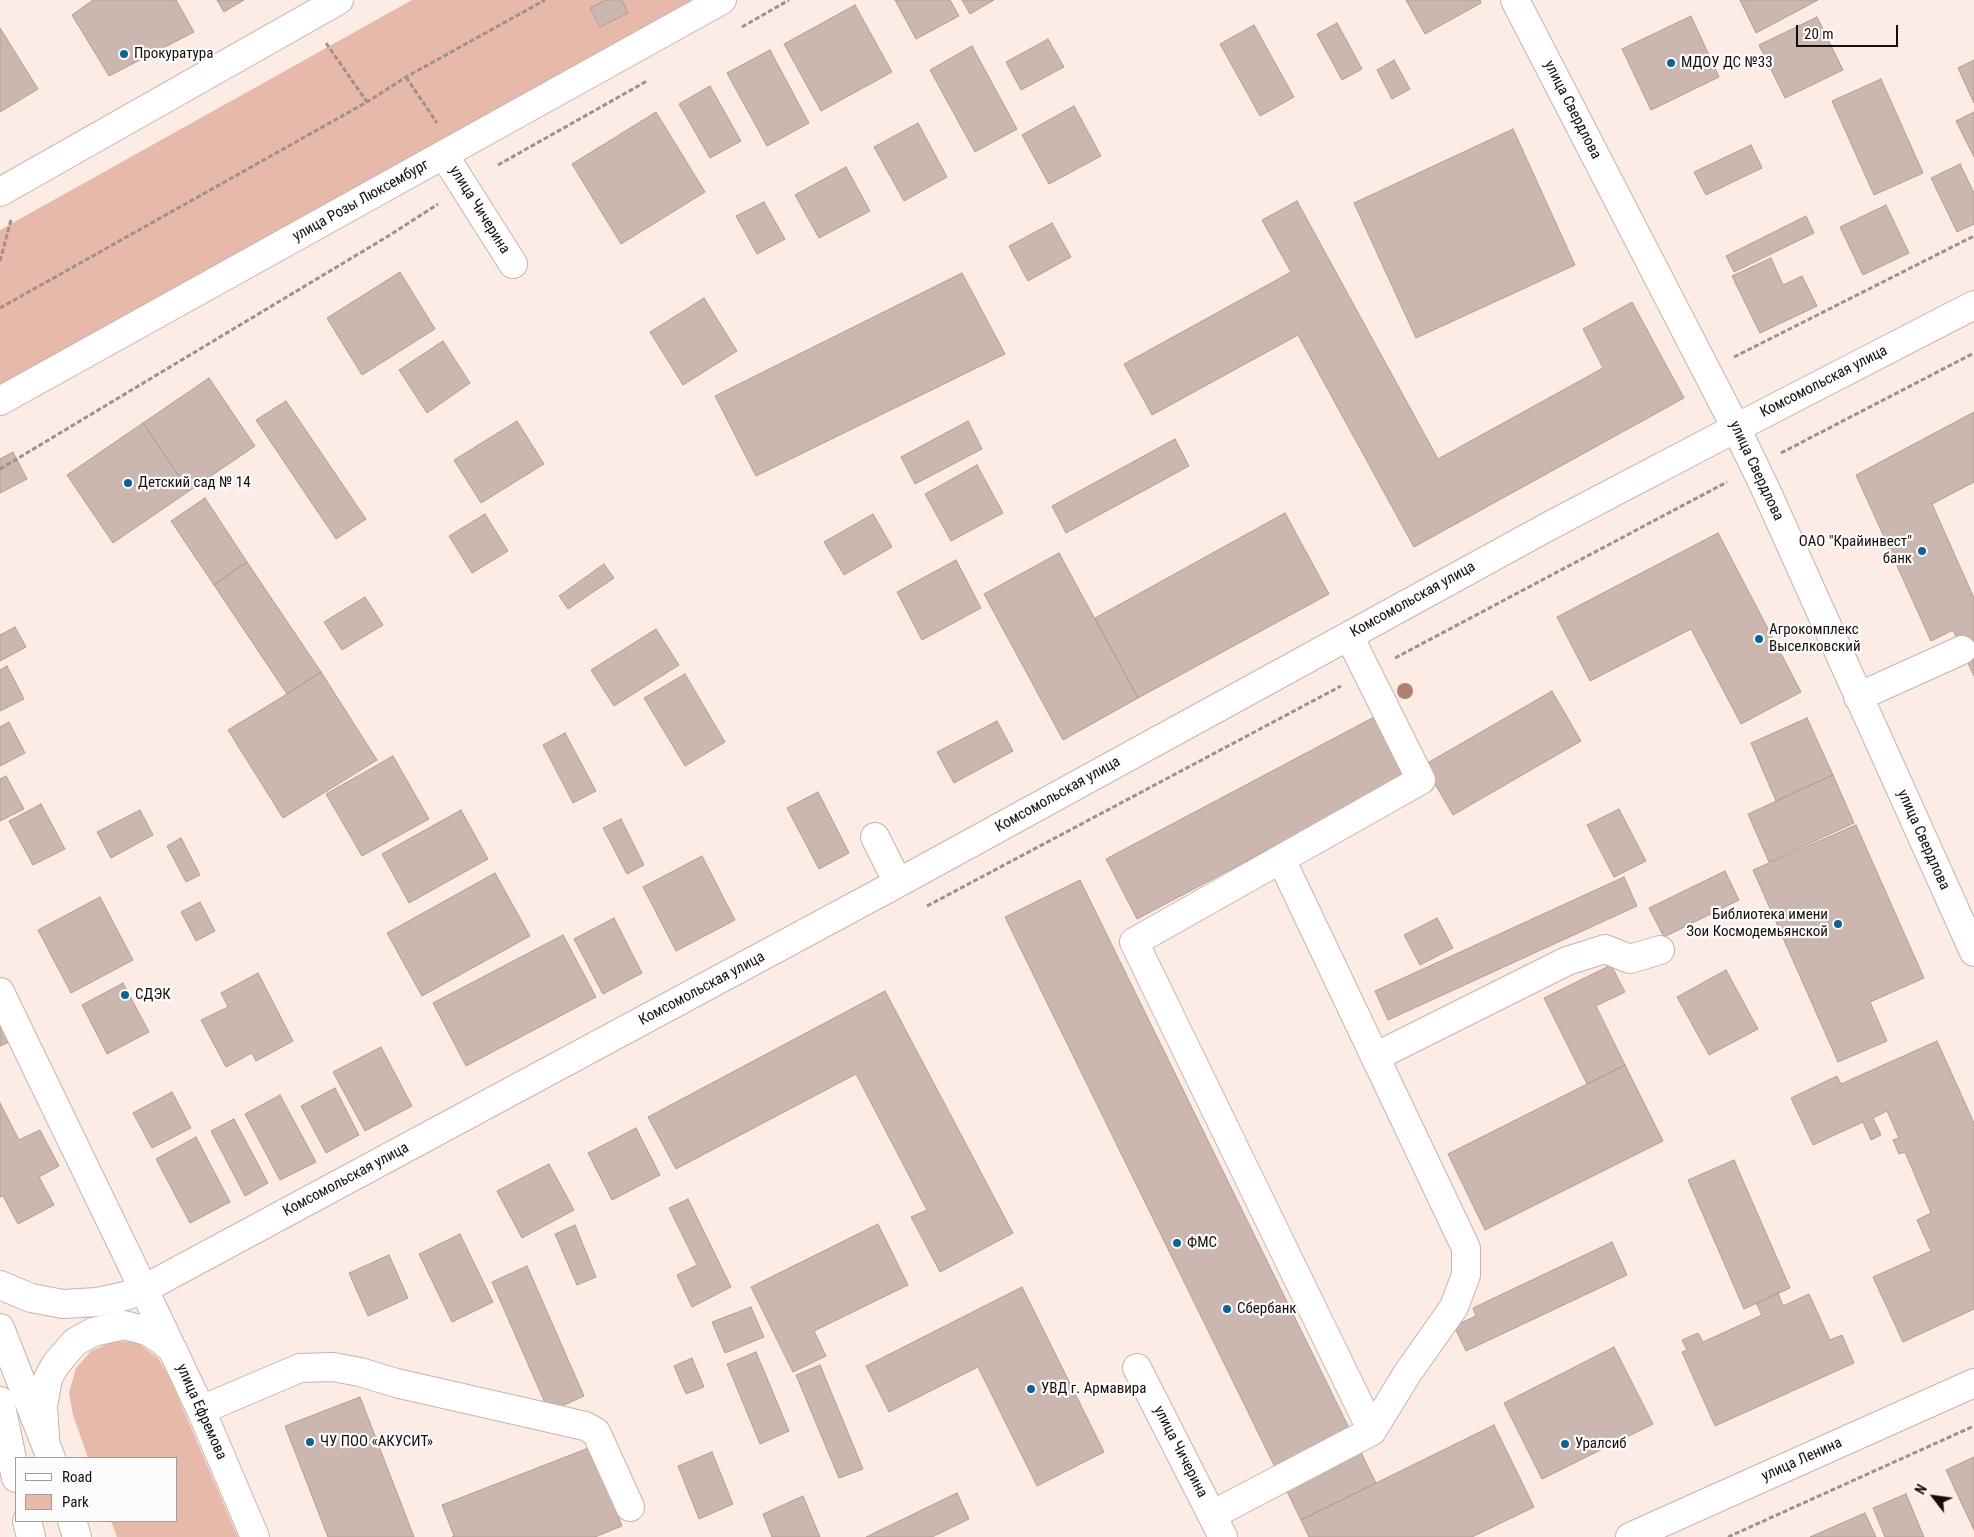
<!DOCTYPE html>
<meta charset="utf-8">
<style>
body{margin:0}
#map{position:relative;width:1974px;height:1537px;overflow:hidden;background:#fdebe5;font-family:"Roboto Condensed",sans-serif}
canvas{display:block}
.legend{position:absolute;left:15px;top:1457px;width:162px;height:65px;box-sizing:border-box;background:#fcfcfc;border:1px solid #a09d9c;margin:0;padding:6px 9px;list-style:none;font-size:15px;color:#150e0b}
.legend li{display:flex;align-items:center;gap:10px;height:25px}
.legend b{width:25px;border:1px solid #a09d9c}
.north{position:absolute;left:1909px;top:1472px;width:50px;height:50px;-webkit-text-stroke:4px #fcfcfc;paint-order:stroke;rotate:300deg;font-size:14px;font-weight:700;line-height:20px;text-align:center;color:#150e0b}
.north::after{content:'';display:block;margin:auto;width:18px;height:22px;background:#150e0b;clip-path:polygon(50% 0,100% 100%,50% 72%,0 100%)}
.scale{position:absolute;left:1796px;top:25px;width:102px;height:22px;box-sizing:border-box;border:2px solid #150e0b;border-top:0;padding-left:6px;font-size:15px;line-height:18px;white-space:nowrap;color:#150e0b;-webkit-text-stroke:4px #fcfcfc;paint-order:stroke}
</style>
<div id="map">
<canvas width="1974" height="1537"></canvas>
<ul class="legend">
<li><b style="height:6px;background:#fff"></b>Road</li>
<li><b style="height:14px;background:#e7b9aa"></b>Park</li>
</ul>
<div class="north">N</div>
<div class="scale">20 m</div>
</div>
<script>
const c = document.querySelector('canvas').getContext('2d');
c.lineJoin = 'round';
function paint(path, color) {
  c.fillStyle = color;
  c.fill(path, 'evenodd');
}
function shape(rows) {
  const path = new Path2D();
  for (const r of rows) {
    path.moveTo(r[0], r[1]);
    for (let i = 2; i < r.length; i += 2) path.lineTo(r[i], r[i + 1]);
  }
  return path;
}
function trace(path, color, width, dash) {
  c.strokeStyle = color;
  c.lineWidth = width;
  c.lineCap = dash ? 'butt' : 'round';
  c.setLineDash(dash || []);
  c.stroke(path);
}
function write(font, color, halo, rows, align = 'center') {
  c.font = font + ' "Roboto Condensed",sans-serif';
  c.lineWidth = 4.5;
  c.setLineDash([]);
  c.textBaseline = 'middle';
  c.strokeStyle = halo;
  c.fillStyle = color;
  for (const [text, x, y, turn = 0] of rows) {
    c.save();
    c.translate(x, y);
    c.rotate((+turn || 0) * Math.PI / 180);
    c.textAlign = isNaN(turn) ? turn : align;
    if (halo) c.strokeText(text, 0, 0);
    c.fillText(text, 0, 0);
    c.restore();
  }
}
paint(shape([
 [412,0,698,0,0,385,0,230],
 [114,1341,137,1342,158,1358,169,1376,238,1537,117,1537,111,1521,176,1521,176,1458,88,1458,73,1415,69,1393,76,1368,91,1351]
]), '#e7b9aa');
const building = shape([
 [93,0,176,0,194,32,109,76,72,15,93,0],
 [217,0,244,0,224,12,217,0],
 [606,0,622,0,628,13,600,27,590,8,606,0],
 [895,0,950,0,959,16,916,39,895,0],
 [962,0,994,0,970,14,962,0],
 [1406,0,1480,0,1481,3,1425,34,1406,0],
 [1740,0,1818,0,1756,33,1740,0],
 [855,5,892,72,821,111,784,44,855,5],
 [1691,16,1719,77,1651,110,1622,49,1691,16],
 [1817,17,1843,70,1785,98,1759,45,1817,17],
 [1337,23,1362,69,1342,80,1317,34,1337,23],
 [1254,25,1294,97,1260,116,1220,44,1254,25],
 [0,28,38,89,0,112,0,28],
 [1048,39,1064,67,1021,90,1006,62,1048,39],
 [972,46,1017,129,975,152,930,70,972,46],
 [770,50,809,123,767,146,727,73,770,50],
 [1394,60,1410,89,1392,99,1377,70,1394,60],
 [1974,60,1974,103,1958,68,1974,60],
 [1881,79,1923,173,1874,195,1832,101,1881,79],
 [710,86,741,141,710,158,679,104,710,86],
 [1074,106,1101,156,1049,184,1022,135,1074,106],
 [656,112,705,192,621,244,572,164,656,112],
 [1974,112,1974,157,1956,121,1974,112],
 [918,123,947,177,904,201,874,147,918,123],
 [1513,129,1575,265,1416,338,1354,203,1513,129],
 [1751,145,1762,168,1706,195,1694,172,1751,145],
 [1960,164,1974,193,1974,224,1957,232,1931,178,1960,164],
 [846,167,870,211,819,238,795,195,846,167],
 [1297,201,1438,459,1603,368,1583,329,1632,302,1684,398,1414,547,1298,335,1152,415,1124,364,1291,272,1262,220,1297,201],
 [764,202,785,239,757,254,736,216,764,202],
 [1886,205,1909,253,1863,275,1840,227,1886,205],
 [1806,216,1814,233,1734,272,1726,256,1806,216],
 [1052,223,1071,257,1028,281,1009,246,1052,223],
 [1771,258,1783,285,1802,276,1817,306,1760,333,1732,276,1771,258],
 [400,272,435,329,362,375,327,318,400,272],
 [962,273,1005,354,756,476,715,396,962,273],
 [704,298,737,351,683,385,650,332,704,298],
 [443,341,470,383,427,413,399,370,443,341],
 [209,378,255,446,189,491,143,423,209,378],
 [286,401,366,519,336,539,256,420,286,401],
 [1974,412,1974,482,1932,504,1974,598,1974,660,1968,663,1953,630,1931,641,1856,475,1974,412],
 [517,421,544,464,481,503,454,460,517,421],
 [968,421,982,449,915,484,901,457,968,421],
 [143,423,189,491,113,543,67,475,143,423],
 [1175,439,1189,466,1066,533,1052,506,1175,439],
 [13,452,27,479,0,493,0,459,13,452],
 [977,465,1003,513,951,541,925,494,977,465],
 [205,498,247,562,214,585,171,521,205,498],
 [1285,513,1329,594,1138,698,1095,618,1285,513],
 [485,514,508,551,472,573,449,536,485,514],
 [873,514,892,547,844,575,824,542,873,514],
 [1718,533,1801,692,1741,724,1691,629,1590,681,1557,617,1718,533],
 [1059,553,1138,698,1063,740,984,594,1059,553],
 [956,560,981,608,922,640,897,592,956,560],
 [247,562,321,672,287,694,214,585,247,562],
 [604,564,614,578,568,609,559,596,604,564],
 [365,597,383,625,342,650,324,622,365,597],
 [15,627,26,647,0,661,0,635,15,627],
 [656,629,679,665,614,706,591,670,656,629],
 [1974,660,1974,676,1968,663,1974,660],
 [7,666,24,699,0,711,0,670,7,666],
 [321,672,377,760,283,818,228,730,287,694,321,672],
 [685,674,725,742,685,766,644,698,685,674],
 [1552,691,1581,741,1453,815,1424,765,1552,691],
 [1378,715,1409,775,1137,919,1106,859,1378,715],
 [1807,718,1833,775,1776,801,1751,743,1807,718],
 [997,721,1013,751,954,783,937,752,997,721],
 [9,722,25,753,0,766,0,727,9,722],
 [565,733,596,791,573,803,543,745,565,733],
 [393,756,429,819,362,856,326,794,393,756],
 [1833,775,1854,823,1769,862,1748,814,1833,775],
 [6,776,24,809,0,821,0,779,6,776],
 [818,792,849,853,819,869,787,808,818,792],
 [41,804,65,849,33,865,9,821,41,804],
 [1619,809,1646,861,1614,877,1587,825,1619,809],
 [140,810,153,835,111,858,97,832,140,810],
 [461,810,488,859,409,903,382,854,461,810],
 [621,819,644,865,627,874,603,828,621,819],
 [1856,825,1924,978,1870,1002,1887,1041,1838,1062,1753,870,1856,825],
 [181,838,200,875,186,882,167,846,181,838],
 [702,856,735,920,676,951,643,887,702,856],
 [1725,871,1739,900,1664,937,1649,908,1725,871],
 [495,873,530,936,422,996,387,933,495,873],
 [1624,877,1637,906,1388,1020,1375,991,1624,877],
 [1080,880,1376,1483,1301,1520,1005,917,1080,880],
 [100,897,133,960,71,993,38,930,100,897],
 [200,902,215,931,196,941,181,912,200,902],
 [614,918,642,973,603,994,574,939,614,918],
 [1437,918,1453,948,1420,965,1404,935,1437,918],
 [563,935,596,997,466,1066,433,1003,563,935],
 [1611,965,1625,992,1596,1006,1625,1065,1587,1084,1544,998,1611,965],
 [1726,970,1758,1029,1709,1055,1677,997,1726,970],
 [258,973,293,1041,256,1061,252,1053,226,1067,201,1020,228,1007,221,993,258,973],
 [123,983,149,1032,107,1054,82,1005,123,983],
 [885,991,1013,1233,940,1272,911,1217,927,1210,856,1074,676,1169,648,1117,885,991],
 [0,1025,3,1031,13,1026,17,1033,7,1038,9,1042,0,1046,0,1025],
 [1937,1041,1974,1123,1974,1309,1903,1342,1873,1277,1931,1251,1917,1220,1931,1213,1905,1152,1899,1154,1893,1140,1899,1138,1887,1111,1873,1118,1881,1135,1871,1140,1863,1122,1813,1145,1791,1098,1837,1076,1841,1084,1937,1041],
 [381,1047,412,1106,365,1131,333,1072,381,1047],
 [1625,1065,1663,1141,1485,1230,1448,1154,1625,1065],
 [335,1088,359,1135,326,1153,301,1106,335,1088],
 [172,1092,191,1128,152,1148,133,1113,172,1092],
 [280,1095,316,1162,280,1180,245,1114,280,1095],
 [0,1103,19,1140,40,1130,59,1166,39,1177,54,1205,18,1224,3,1196,0,1197,0,1103],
 [234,1119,268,1183,245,1196,211,1131,234,1119],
 [636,1128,660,1175,612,1200,588,1153,636,1128],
 [196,1137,230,1202,190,1223,156,1159,196,1137],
 [1734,1160,1790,1288,1744,1309,1688,1180,1734,1160],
 [549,1164,574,1210,522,1238,497,1191,549,1164],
 [688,1199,731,1287,692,1307,677,1275,697,1265,669,1208,688,1199],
 [878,1224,908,1285,814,1331,826,1356,793,1372,751,1287,878,1224],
 [575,1225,596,1277,577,1285,555,1234,575,1225],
 [460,1234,493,1302,452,1322,419,1254,460,1234],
 [1612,1242,1627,1275,1466,1351,1454,1326,1476,1316,1473,1308,1612,1242],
 [389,1255,408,1298,368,1316,349,1273,389,1255],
 [527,1266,584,1396,549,1412,492,1282,527,1266],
 [1022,1287,1104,1452,1037,1486,978,1367,889,1412,866,1366,1022,1287],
 [1778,1293,1783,1306,1809,1294,1830,1340,1842,1335,1854,1363,1715,1426,1682,1352,1687,1350,1682,1340,1698,1333,1703,1342,1762,1315,1756,1303,1778,1293],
 [751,1307,764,1337,725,1353,712,1322,751,1307],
 [1614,1347,1653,1424,1542,1479,1504,1403,1614,1347],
 [756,1352,789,1431,760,1444,727,1364,756,1352],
 [692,1358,704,1387,686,1394,674,1366,692,1358],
 [820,1365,863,1469,839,1478,796,1375,820,1365],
 [360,1397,414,1537,328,1537,285,1426,360,1397],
 [1494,1425,1534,1507,1472,1537,1309,1537,1301,1520,1494,1425],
 [591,1447,622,1526,595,1537,452,1537,454,1536,442,1505,591,1447],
 [712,1452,733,1504,699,1519,678,1466,712,1452],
 [1974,1457,1974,1530,1946,1470,1974,1457],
 [957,1493,969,1519,932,1537,866,1537,957,1493],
 [1906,1494,1924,1537,1885,1537,1873,1508,1906,1494],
 [803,1496,820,1537,772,1537,763,1514,803,1496],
 [1865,1513,1876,1537,1810,1537,1865,1513]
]);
paint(building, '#ccb6b0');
trace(building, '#b29d97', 1);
const minor = shape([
 [444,155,513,264],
 [1858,697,1962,650],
 [875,837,898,883],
 [1281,859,1466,1248,1466,1275,1454,1307,1407,1374,1372,1431],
 [0,992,158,1319,201,1410,255,1537],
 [1375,1057,1567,961,1605,949,1630,959,1660,950],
 [0,1285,31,1298,63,1304,97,1302,125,1296,144,1289,898,883,1551,525,1736,428],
 [1137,1368,1223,1537],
 [201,1410,300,1368,333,1367,360,1372,396,1383,585,1426,596,1432,630,1507],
 [45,1438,43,1406,48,1378,56,1364,75,1342,93,1332,124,1325,147,1331,160,1339,173,1350],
 [1212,1515,1372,1431,1134,942,1421,780,1349,636],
 [1630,1537,1974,1383]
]);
const major = shape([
 [1515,0,1736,428,1765,488,1974,952],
 [0,192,339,0],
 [0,401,722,0],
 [1736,428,1974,305],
 [0,1328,51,1458],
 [0,1401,16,1478],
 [27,1521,31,1537],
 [72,1521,77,1537]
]);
trace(minor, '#c9b3ad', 30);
trace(major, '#c9b3ad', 30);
trace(shape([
 [742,27,789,0],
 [326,43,367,102],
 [406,77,437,123],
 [498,165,647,81],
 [0,261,11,220],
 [0,308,367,102,406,77,545,0],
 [1734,357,1974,236],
 [1781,453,1974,353],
 [0,469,390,235,438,204],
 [1395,658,1727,482],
 [927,906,1341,686],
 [1728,1537,1974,1426]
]), '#9e908c', 3, [5, 2.5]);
trace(minor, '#fff', 28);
trace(major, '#fff', 28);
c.fillStyle = '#b1806f';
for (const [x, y] of [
 [1405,691]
]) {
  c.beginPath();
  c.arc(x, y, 8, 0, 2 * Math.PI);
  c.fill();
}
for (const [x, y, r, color] of [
 [124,54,5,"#106294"],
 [1671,63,5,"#106294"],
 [128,483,5,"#106294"],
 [1922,551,5,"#106294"],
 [1759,639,5,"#106294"],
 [1838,924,5,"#106294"],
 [125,995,5,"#106294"],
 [1177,1243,5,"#106294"],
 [1227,1309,5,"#106294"],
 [1031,1389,5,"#106294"],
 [310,1442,5,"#106294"],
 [1565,1444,5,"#106294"]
]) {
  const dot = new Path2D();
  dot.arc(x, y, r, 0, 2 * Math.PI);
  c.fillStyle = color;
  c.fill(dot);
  trace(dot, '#fcfcfc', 2);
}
write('15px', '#150e0b', '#fcfcfc', [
 ["Прокуратура",134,54],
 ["МДОУ ДС №33",1681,63],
 ["Детский сад № 14",138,483],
 ["ОАО \"Крайинвест\"",1912,542,"right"],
 ["банк",1912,559,"right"],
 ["Агрокомплекс",1769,630],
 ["Выселковский",1769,647],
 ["Библиотека имени",1828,915,"right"],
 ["Зои Космодемьянской",1828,932,"right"],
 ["СДЭК",135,995],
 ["ФМС",1187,1243],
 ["Сбербанк",1237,1309],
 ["УВД г. Армавира",1041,1389],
 ["ЧУ ПОО «АКУСИТ»",320,1442],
 ["Уралсиб",1575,1444]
], 'left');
write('15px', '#150e0b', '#fcfcfc', [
 ["улица Свердлова",1572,110,63],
 ["улица Розы Люксембург",361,201,-29],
 ["улица Чичерина",479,210,58],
 ["Комсомольская улица",1824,382,-27],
 ["улица Свердлова",1756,471,65],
 ["Комсомольская улица",1413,600,-29],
 ["Комсомольская улица",1058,795,-29],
 ["улица Свердлова",1923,840,66],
 ["Комсомольская улица",702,989,-28],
 ["Комсомольская улица",346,1180,-28],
 ["улица Ефремова",201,1412,66],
 ["улица Чичерина",1180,1452,63],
 ["улица Ленина",1802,1460,-24]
]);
</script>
